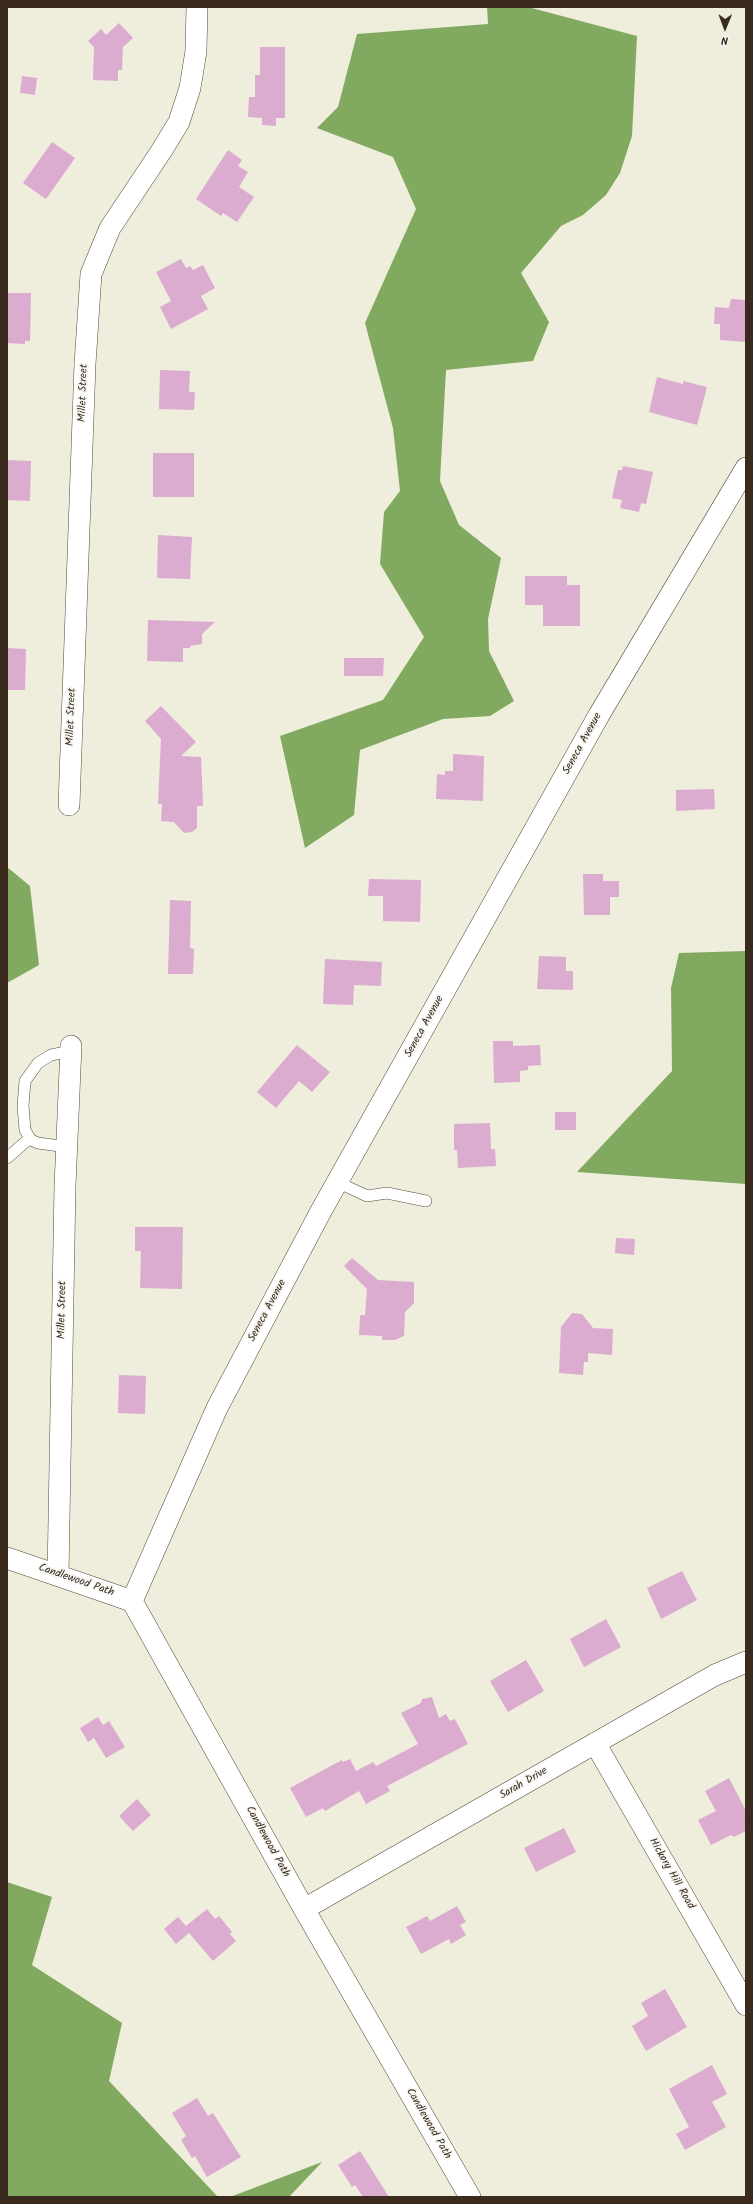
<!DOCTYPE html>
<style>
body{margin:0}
#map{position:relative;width:753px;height:2204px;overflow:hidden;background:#efeddb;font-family:Kalam,sans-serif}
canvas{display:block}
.frame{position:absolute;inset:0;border:8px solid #3b2a1e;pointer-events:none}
.north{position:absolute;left:705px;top:8px;width:40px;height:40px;-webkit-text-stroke:3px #f6f6f2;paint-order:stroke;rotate:181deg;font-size:11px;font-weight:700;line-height:16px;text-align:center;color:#3b2a1e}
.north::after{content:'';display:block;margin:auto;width:14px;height:18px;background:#3b2a1e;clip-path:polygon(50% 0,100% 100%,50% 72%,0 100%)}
</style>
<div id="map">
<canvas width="753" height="2204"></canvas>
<div class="frame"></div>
<div class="north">N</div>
</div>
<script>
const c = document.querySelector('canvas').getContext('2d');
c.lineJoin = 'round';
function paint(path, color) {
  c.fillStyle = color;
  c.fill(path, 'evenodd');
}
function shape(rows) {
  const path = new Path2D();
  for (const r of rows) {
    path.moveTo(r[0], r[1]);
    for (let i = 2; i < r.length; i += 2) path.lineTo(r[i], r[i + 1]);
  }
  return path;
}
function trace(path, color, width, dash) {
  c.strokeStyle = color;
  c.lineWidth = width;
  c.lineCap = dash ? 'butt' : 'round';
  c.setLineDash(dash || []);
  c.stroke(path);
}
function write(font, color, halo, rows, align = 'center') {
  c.font = font + ' Kalam,sans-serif';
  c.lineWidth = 3.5;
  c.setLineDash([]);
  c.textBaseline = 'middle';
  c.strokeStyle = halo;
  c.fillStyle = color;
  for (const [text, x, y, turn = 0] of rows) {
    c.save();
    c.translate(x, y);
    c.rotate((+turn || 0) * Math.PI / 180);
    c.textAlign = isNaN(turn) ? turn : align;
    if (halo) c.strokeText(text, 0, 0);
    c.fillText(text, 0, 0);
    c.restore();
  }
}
paint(shape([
 [487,7,528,7,637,36,632,136,620,173,606,195,583,215,561,226,521,273,549,322,533,361,446,370,440,481,459,525,501,558,488,619,489,651,514,701,490,716,443,719,360,750,354,815,305,848,280,736,383,700,424,637,380,564,384,512,400,491,393,428,365,323,416,209,393,157,317,128,338,107,357,34,488,24],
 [7,867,30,886,39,965,7,983],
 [746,951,746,1184,577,1172,672,1071,671,988,679,953],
 [7,1882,52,1897,32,1965,122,2023,109,2081,218,2197,7,2197],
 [322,2162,289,2197,230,2197]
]), '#81a960');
paint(shape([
 [119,23,133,38,123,47,122,70,118,70,118,81,93,80,94,47,88,41,101,29,106,35],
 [260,47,285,47,285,118,276,118,276,126,262,125,262,118,248,117,249,97,255,97,255,75,260,75],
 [22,76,37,78,35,95,20,93],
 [52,142,75,158,46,199,23,183],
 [228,150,242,160,238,166,248,172,239,187,254,197,237,222,223,213,221,216,196,199],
 [181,259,186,268,190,266,193,270,203,265,215,288,201,296,208,309,171,329,160,307,171,301,156,272],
 [7,293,31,293,30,341,25,341,25,344,7,343],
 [731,299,746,300,746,342,720,340,720,324,714,324,715,307,729,308],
 [160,370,190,371,189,392,195,392,194,410,159,409],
 [657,377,683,384,683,381,707,387,697,425,649,412],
 [153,453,194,453,194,497,153,497],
 [7,460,31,461,30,501,7,500],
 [623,466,653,472,646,504,641,503,639,512,620,508,622,500,612,498,618,470,622,470],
 [158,535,192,537,190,579,157,578],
 [525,576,567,576,567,585,580,585,580,626,543,626,543,605,525,605],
 [148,620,215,622,202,634,202,644,190,646,190,648,183,648,183,662,147,661],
 [7,648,26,649,25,690,7,690],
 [344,658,384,658,383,676,344,676],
 [161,706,196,742,181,756,201,757,203,806,197,806,197,828,192,832,184,833,174,822,161,821,162,804,158,804,161,739,145,721],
 [453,754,484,756,483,801,436,799,437,774,445,775,445,771,453,771],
 [714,789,715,809,676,811,676,790],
 [583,874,603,874,603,881,619,881,619,897,610,897,610,915,584,915],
 [369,879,421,880,420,922,383,921,383,896,368,896],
 [170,900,191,901,190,948,194,949,193,974,168,974],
 [539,956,566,957,566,971,573,971,573,990,537,989],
 [325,959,382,962,381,986,354,985,353,1005,323,1004],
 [493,1041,513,1041,513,1046,540,1045,541,1065,528,1066,528,1070,520,1071,520,1082,494,1083],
 [297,1045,330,1072,312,1092,299,1081,276,1108,257,1092],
 [555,1112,576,1112,576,1130,555,1130],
 [490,1123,491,1149,495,1149,496,1166,458,1168,457,1150,454,1150,454,1124],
 [135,1227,183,1227,182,1289,140,1288,141,1251,135,1251],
 [616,1238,635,1239,634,1255,615,1253],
 [352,1258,378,1280,414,1282,414,1303,405,1312,404,1336,395,1340,382,1340,382,1336,359,1335,360,1315,365,1315,367,1289,344,1266],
 [572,1313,582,1314,593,1328,613,1329,612,1355,588,1353,588,1362,584,1362,583,1375,559,1373,561,1327],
 [119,1375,146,1376,145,1414,118,1413],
 [682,1571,697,1600,661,1619,647,1588],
 [606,1619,621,1647,584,1667,570,1639],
 [526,1660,544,1691,508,1712,490,1681],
 [432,1697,439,1718,446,1714,450,1721,455,1719,468,1744,387,1786,390,1791,366,1804,359,1791,325,1811,323,1808,306,1817,290,1788,342,1760,343,1762,350,1759,356,1771,373,1762,376,1766,418,1744,401,1713,421,1703,422,1699],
 [98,1717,103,1725,109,1721,125,1747,106,1758,94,1738,88,1742,80,1728],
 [729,1778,746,1811,746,1831,734,1837,731,1835,711,1845,698,1820,716,1811,705,1791],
 [137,1799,151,1815,133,1831,119,1816],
 [564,1828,576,1852,536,1872,524,1848],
 [457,1906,466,1922,460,1925,466,1935,451,1944,449,1939,421,1954,406,1927,427,1916,430,1921],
 [207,1909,215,1919,219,1916,232,1932,230,1934,236,1941,213,1961,189,1933,176,1944,164,1929,178,1917,186,1926],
 [665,1989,687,2027,646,2051,632,2026,648,2016,641,2003],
 [712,2065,727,2094,712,2102,726,2127,685,2150,676,2134,689,2127,669,2089],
 [197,2098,208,2116,213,2113,241,2157,207,2177,195,2156,192,2158,181,2140,186,2136,172,2113],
 [360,2151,389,2197,363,2197,355,2185,352,2187,338,2165]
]), '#dbacd0');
const service = shape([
 [67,1147,38,1143,31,1140,25,1130,23,1106,25,1081,38,1063,51,1055,71,1051],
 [7,1158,30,1138],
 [337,1182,367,1196,387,1193,426,1201]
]);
const minor = shape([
 [69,805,85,364,91,274,110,228,162,150,179,122,190,88,196,51,197,7],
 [7,1558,132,1601,304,1909,470,2197],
 [58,1575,65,1186,71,1046],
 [132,1601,217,1408,321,1211,599,715,746,468],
 [595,1743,746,2005],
 [304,1909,715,1675,746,1662]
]);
trace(service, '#56473a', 12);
trace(minor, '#56473a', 22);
trace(service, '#fff', 11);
trace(minor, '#fff', 21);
write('11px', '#3b2a1e', '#f6f6f2', [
 ["Millet Street",84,393,-88],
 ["Millet Street",72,717,-88],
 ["Seneca Avenue",583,744,-61],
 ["Seneca Avenue",425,1027,-61],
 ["Millet Street",63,1310,-89],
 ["Seneca Avenue",268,1311,-62],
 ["Candlewood Path",76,1581,19],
 ["Sarah Drive",524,1784,-30],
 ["Candlewood Path",267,1842,61],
 ["Hickory Hill Road",671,1874,60],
 ["Candlewood Path",428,2124,60]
]);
</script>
